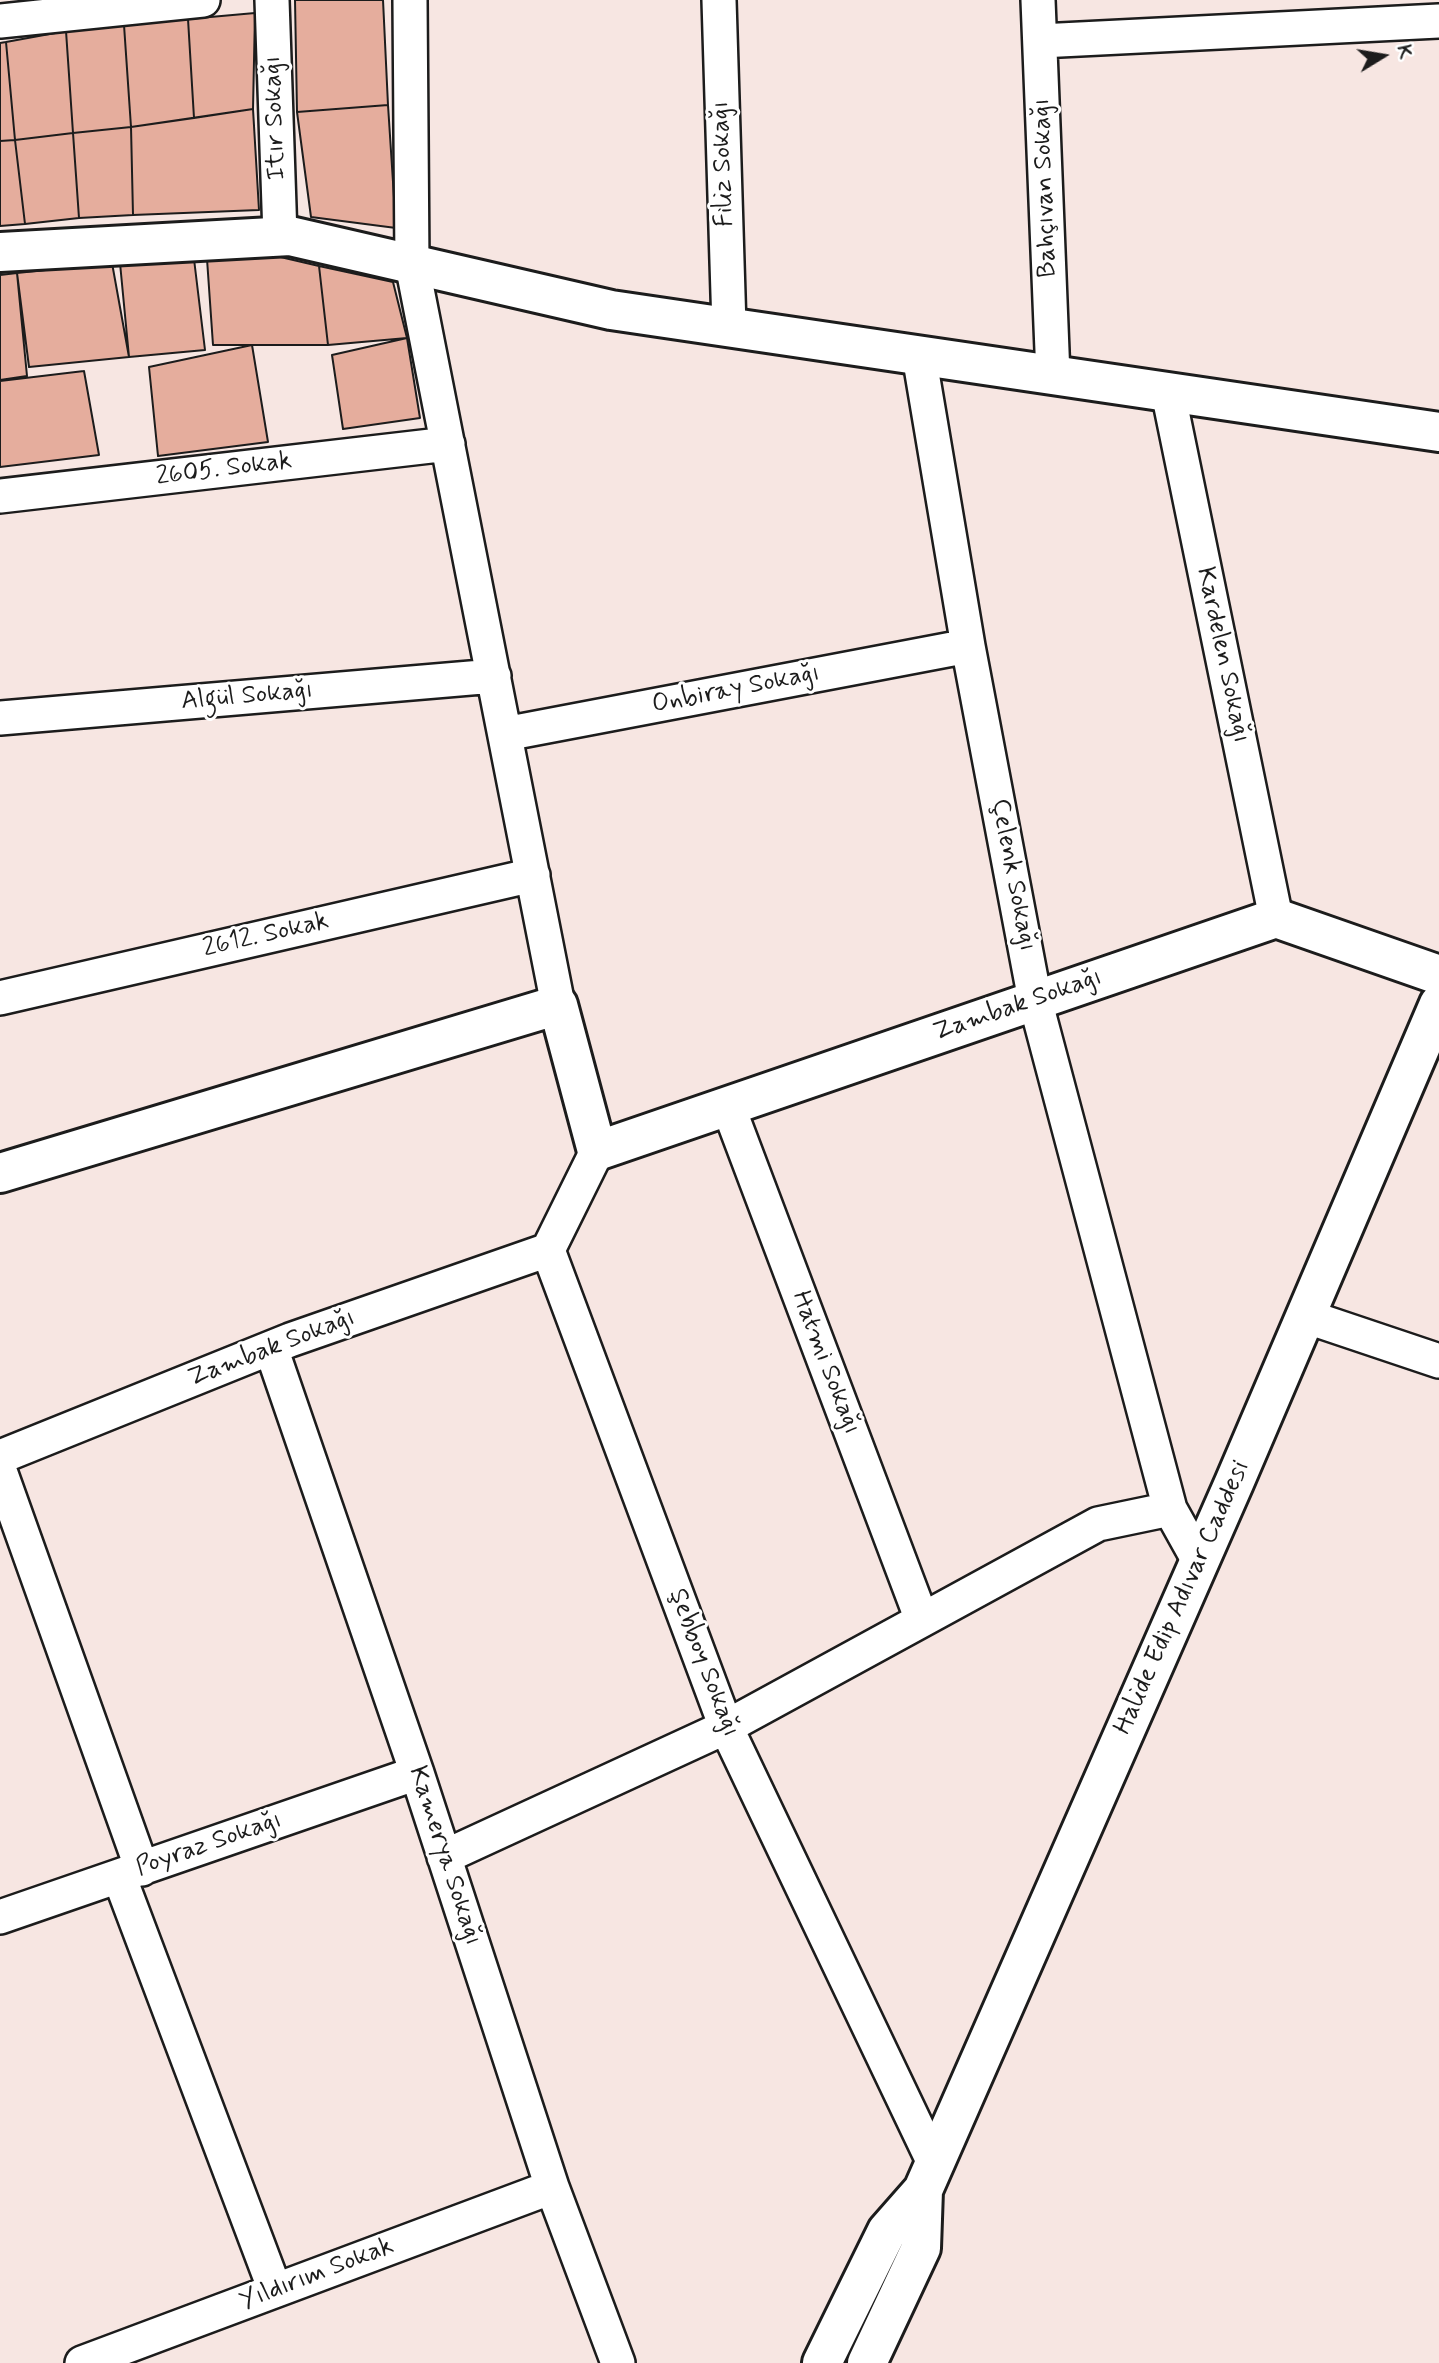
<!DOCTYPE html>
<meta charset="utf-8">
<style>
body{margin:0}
#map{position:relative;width:1439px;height:2363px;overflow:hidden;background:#f7e6e2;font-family:Mynerve,sans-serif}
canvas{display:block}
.north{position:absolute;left:1348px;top:21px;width:70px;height:70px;-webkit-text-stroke:5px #fff;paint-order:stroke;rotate:79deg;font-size:19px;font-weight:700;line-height:28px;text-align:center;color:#1c1c1c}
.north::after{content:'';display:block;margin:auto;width:24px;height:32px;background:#1c1c1c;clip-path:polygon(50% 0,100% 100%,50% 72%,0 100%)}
</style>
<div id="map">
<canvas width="1439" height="2363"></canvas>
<div class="north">K</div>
</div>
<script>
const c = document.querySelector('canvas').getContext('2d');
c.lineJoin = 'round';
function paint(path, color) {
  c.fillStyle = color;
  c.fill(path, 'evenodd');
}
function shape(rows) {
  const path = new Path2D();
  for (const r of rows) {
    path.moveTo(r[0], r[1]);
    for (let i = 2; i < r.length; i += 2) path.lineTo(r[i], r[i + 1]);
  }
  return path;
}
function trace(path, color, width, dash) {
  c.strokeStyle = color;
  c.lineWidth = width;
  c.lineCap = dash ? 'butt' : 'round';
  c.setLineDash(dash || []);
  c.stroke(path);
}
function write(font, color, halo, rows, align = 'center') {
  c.font = font + ' Mynerve,sans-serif';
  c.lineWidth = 6;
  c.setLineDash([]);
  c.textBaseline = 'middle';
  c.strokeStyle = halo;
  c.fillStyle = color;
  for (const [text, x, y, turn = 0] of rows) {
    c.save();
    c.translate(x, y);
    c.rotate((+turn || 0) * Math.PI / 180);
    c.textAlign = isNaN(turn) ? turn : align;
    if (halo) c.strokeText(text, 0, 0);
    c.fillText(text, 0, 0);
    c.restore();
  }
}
const building = shape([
 [295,0,383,0,388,105,297,112,295,0],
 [255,13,253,109,194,118,188,19,255,13],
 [188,19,194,118,131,127,124,25,188,19],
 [124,25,131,127,73,133,66,31,124,25],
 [66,31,73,133,15,140,6,42,66,31],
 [6,42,15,140,0,141,0,43,6,42],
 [388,105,396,228,311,217,297,112,388,105],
 [253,109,259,210,133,215,131,127,253,109],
 [131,127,133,215,79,218,73,133,131,127],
 [73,133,79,218,25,224,15,140,73,133],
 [15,140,25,224,0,226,0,141,15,140],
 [259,252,319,266,328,345,213,345,207,259,259,252],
 [194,259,205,350,129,357,120,263,194,259],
 [112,263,129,357,29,367,17,273,112,263],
 [319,266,393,282,407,338,328,345,319,266],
 [17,273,27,376,0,380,0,275,17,273],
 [407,338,420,418,343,429,332,355,407,338],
 [252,345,268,442,158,456,149,367,252,345],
 [84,371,99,455,0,467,0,381,84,371]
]);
paint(building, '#e5ad9d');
trace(building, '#1c1c1c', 2);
const street = shape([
 [272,0,280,236],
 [410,0,412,264,558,1005],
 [719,0,729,327],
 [1038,0,1053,376],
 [0,21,203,0],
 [1040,41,1439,21],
 [919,355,968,646,1035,1000,1170,1509],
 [1168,392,1276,918],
 [0,496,448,444],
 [0,718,494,676],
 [505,734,968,646],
 [0,998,533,875],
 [728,1106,922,1620],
 [597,1151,548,1250,726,1727,934,2163],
 [1305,1316,1439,1361],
 [271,1348,417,1773,552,2187,618,2363],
 [0,1457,290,1340,548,1250],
 [0,1471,142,1869],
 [444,1857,726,1727,1098,1524,1170,1509,1199,1561],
 [119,1876,275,2290],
 [0,1917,417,1773],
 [82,2363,552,2187]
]);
const secondary = shape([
 [0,252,290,236,611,310,1439,432],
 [0,1173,558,1005,597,1151,1276,918,1439,975],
 [822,2363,887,2231,923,2190,1234,1483,1439,1004],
 [867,2363,921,2248,923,2190]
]);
trace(street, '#1c1c1c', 38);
trace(secondary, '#1c1c1c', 44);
trace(street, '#fff', 33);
trace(secondary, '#fff', 38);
write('26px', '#1c1c1c', '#fff', [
 ["Itır Sokağı",276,118,-92],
 ["Filiz Sokağı",724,164,-92],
 ["Bahçıvan Sokağı",1046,188,-92],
 ["2605. Sokak",224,470,-7],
 ["Kardelen Sokağı",1222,655,78],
 ["Onbiray Sokağı",736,690,-11],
 ["Algül Sokağı",247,697,-5],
 ["Çelenk Sokağı",1012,875,79],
 ["2612. Sokak",266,936,-13],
 ["Zambak Sokağı",1018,1006,-19],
 ["Zambak Sokağı",272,1349,-21],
 ["Hatmi Sokağı",825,1363,69],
 ["Halide Edip Adıvar Caddesi",1183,1598,-66],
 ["Şebboy Sokağı",703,1663,69],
 ["Poyraz Sokağı",209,1845,-19],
 ["Kamerya Sokağı",444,1856,72],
 ["Yıldırım Sokak",317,2275,-21]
]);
</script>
